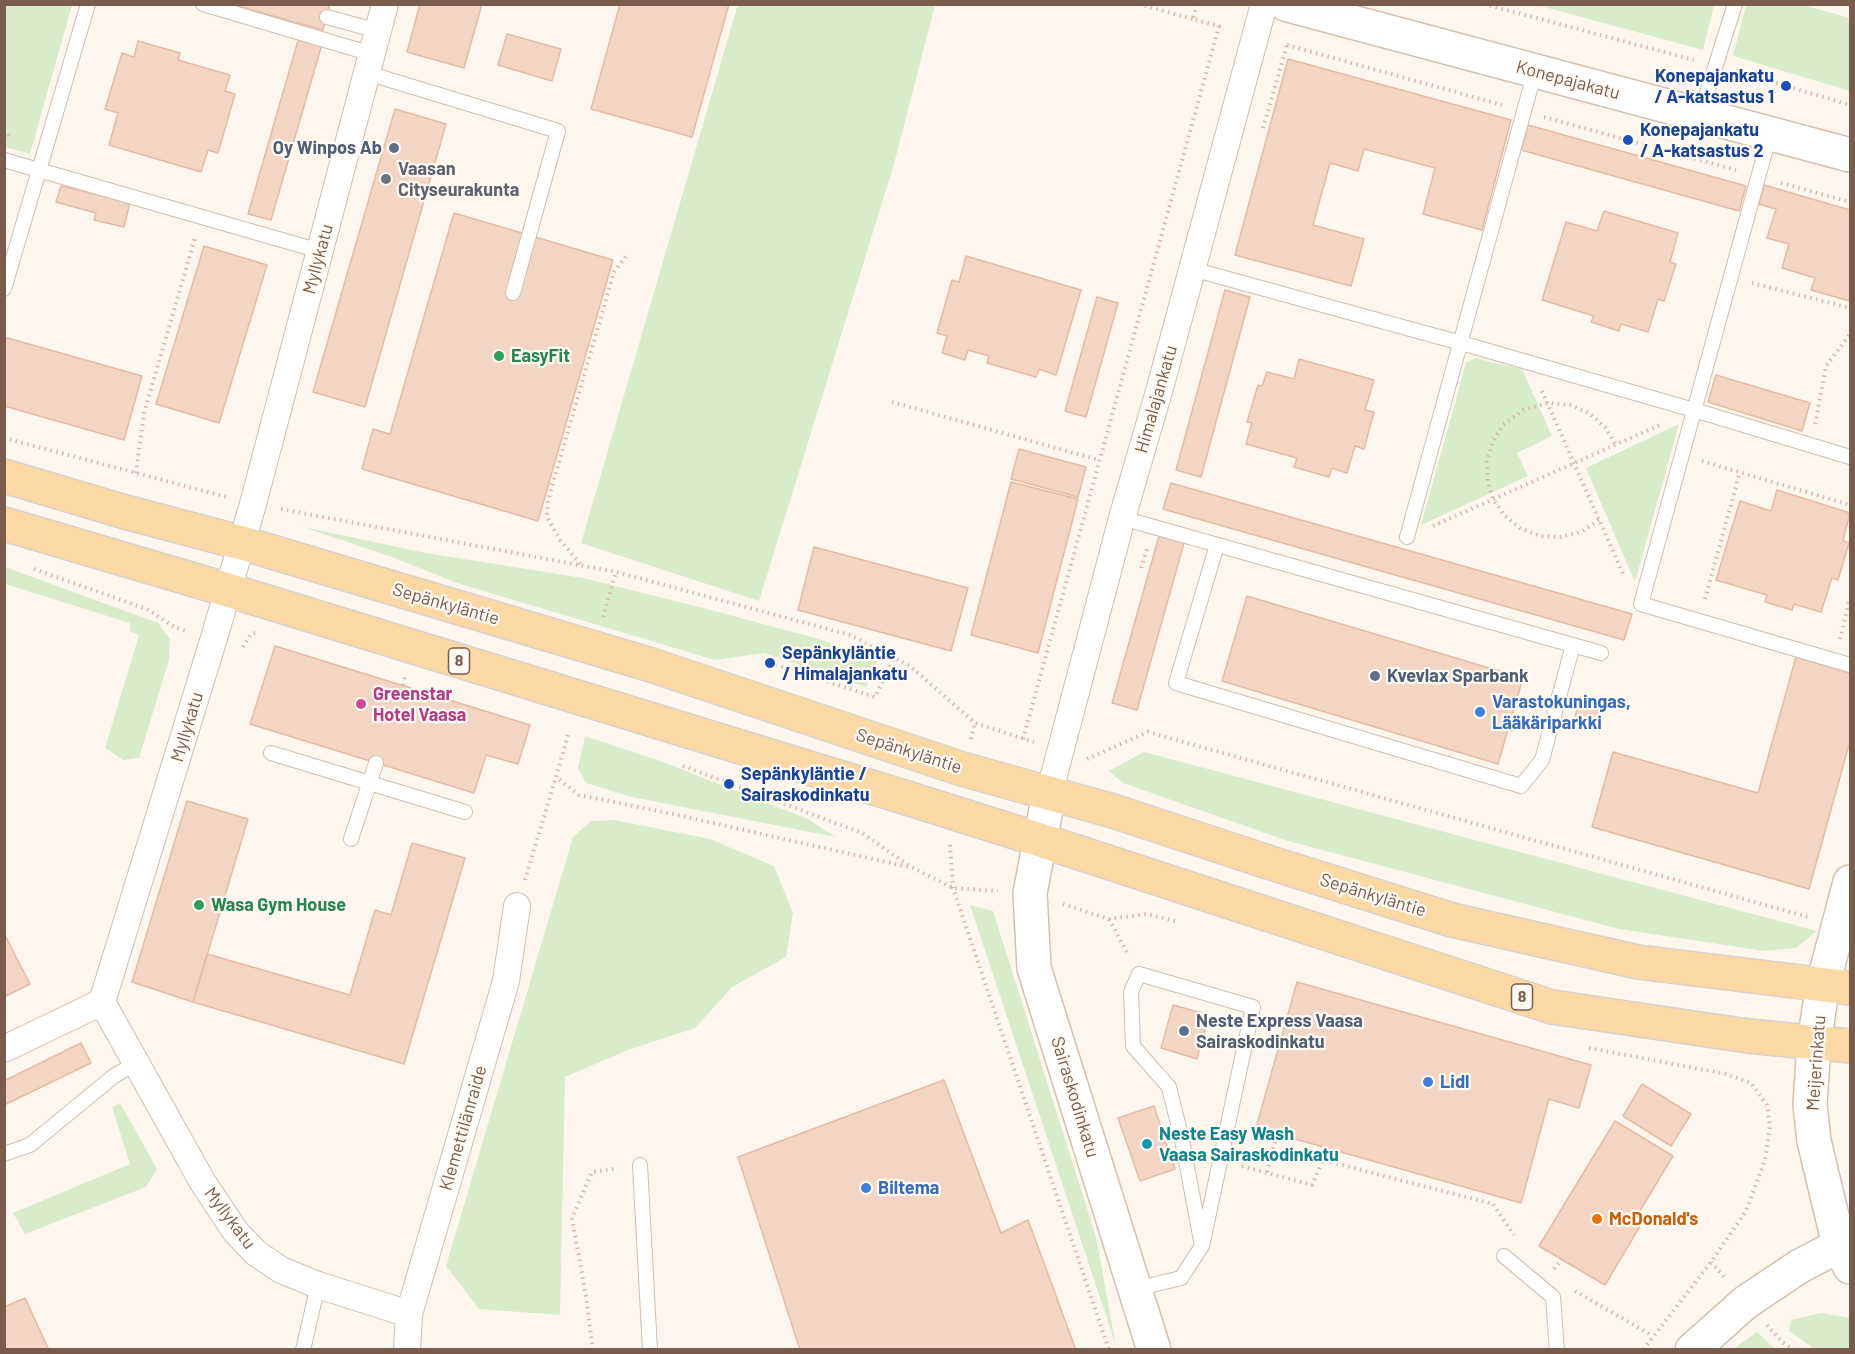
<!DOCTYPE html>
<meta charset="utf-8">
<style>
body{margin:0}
#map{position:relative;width:1855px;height:1354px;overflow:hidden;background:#fdf6ec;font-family:Barlow,sans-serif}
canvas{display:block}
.frame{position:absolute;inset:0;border:6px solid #7a5c4d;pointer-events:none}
</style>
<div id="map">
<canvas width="1855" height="1354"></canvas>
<div class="frame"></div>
</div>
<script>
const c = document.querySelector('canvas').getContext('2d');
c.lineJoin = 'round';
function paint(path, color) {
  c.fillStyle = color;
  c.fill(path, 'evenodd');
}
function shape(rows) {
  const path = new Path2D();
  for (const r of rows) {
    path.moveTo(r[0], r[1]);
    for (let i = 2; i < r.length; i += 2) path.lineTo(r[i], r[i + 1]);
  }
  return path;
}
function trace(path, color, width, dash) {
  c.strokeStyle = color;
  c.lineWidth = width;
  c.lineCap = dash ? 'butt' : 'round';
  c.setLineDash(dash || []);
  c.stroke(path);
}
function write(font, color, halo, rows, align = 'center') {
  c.font = font + ' Barlow,sans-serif';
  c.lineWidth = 4.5;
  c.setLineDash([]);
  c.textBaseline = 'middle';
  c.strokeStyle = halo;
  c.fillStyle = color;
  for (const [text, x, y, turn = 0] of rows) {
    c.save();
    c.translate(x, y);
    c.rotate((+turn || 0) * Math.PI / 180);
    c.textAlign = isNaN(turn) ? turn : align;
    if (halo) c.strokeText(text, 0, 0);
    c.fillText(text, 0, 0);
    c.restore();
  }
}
paint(shape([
 [738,4,935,5,894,164,759,601,581,543],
 [4,5,72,5,30,154,5,147],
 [1537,5,1714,4,1714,5,1703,50],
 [1746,5,1803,5,1850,18,1850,91,1733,56],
 [1475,358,1522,369,1552,436,1517,453,1528,476,1421,525,1466,363],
 [1679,424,1635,582,1586,468],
 [303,527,426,553,583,578,703,608,819,639,879,660,866,687,764,653,715,660,457,583,392,557],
 [5,567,158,623,170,639,169,660,139,758,123,760,105,748,139,635,130,631,130,623,5,584],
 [585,736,663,762,808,819,835,837,632,797,586,783,578,768],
 [1144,752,1817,931,1796,948,1765,951,1619,929,1285,840,1123,783,1109,771],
 [614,820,710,839,774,866,793,913,786,957,732,987,695,1028,628,1050,565,1077,560,1315,479,1309,446,1266,573,837,591,821],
 [970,905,993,911,1096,1237,1116,1346],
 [120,1103,157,1169,146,1187,25,1234,13,1213,130,1164,112,1107],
 [1821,1313,1850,1318,1850,1349,1815,1349,1789,1331,1791,1320],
 [1757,1332,1775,1349,1733,1349]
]), '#d8ecc9');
const building = shape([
 [230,4,330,4,323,30,230,4],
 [420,4,482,4,464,68,407,52,420,4],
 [620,4,729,4,692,137,591,109,620,4],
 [507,34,561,49,552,81,498,65,507,34],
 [299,37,322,44,271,220,248,214,299,37],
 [138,41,180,53,178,60,230,75,225,91,235,94,218,153,208,150,201,172,109,145,118,113,105,109,122,53,134,57,138,41],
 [1288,59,1511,120,1482,230,1423,214,1435,168,1364,149,1358,171,1330,163,1313,225,1364,239,1351,286,1235,255,1288,59],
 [395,109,446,124,365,407,313,392,395,109],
 [1528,125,1746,186,1739,211,1521,150,1528,125],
 [1764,185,1850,210,1850,301,1811,290,1815,278,1782,268,1789,244,1767,238,1776,209,1759,204,1764,185],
 [61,186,130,202,124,227,94,220,96,213,56,202,61,186],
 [1604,211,1678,233,1670,262,1676,264,1664,301,1658,299,1648,332,1621,324,1619,331,1591,322,1594,316,1542,300,1566,222,1597,231,1604,211],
 [454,213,613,260,538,521,362,469,373,429,390,434,454,213],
 [204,246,267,265,219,423,156,404,204,246],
 [966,256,1081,290,1056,375,1039,369,1036,377,987,363,989,356,968,350,965,360,942,353,947,336,937,333,952,280,959,282,966,256],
 [1225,290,1250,297,1201,477,1176,470,1225,290],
 [1097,297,1118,303,1086,417,1065,411,1097,297],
 [4,337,142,376,124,440,4,406,4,337],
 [1299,359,1374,380,1365,410,1374,412,1364,449,1355,446,1347,473,1332,468,1329,477,1294,467,1297,458,1246,444,1252,423,1247,422,1258,385,1262,386,1267,372,1294,379,1299,359],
 [1716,375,1810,403,1802,431,1708,402,1716,375],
 [1019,449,1086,467,1078,497,1011,479,1019,449],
 [1011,482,1078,499,1038,653,971,635,1011,482],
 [1171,483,1632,614,1624,640,1163,509,1171,483],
 [1777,490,1850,513,1843,541,1849,543,1838,580,1832,578,1821,612,1794,604,1792,610,1765,602,1767,595,1716,580,1740,501,1771,511,1777,490],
 [1159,536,1184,543,1137,710,1112,703,1159,536],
 [814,547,968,588,951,651,798,610,814,547],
 [1247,596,1523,678,1498,764,1222,681,1247,596],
 [275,646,530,725,518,764,486,755,474,793,250,724,275,646],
 [1796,657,1850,673,1850,741,1809,889,1592,827,1613,752,1758,793,1796,657],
 [1579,700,1600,705,1596,722,1575,717,1579,700],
 [187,801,248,819,193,1002,132,982,187,801],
 [412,843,465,858,404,1064,193,1002,207,954,350,995,375,910,391,915,412,843],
 [4,933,30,984,4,997,4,933],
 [1297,982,1591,1065,1579,1108,1549,1099,1521,1203,1256,1128,1297,982],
 [1173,1005,1209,1015,1197,1059,1161,1048,1173,1005],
 [81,1043,91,1063,4,1105,4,1081,81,1043],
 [944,1080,1001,1233,1028,1220,1076,1350,800,1350,738,1157,944,1080],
 [1642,1084,1691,1114,1671,1146,1623,1116,1642,1084],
 [1154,1106,1175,1169,1140,1181,1118,1118,1154,1106],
 [1615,1121,1673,1156,1635,1219,1642,1223,1605,1285,1539,1246,1615,1121],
 [25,1298,49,1350,4,1350,4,1307,25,1298]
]);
paint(building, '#f3d5c3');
trace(building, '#e6bba3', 1.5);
const lane = shape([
 [203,4,372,54],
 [327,17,378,31],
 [367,73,558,131,513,293],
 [1700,115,1735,4],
 [1770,134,1641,604,1850,665],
 [4,160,320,251],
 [1192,269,1461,343,1694,410,1850,457],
 [4,289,88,4],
 [1122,518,1601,653],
 [1407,537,1535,71],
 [1217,545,1176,683,1521,786,1542,760,1573,645],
 [271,753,465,812],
 [351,839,376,763],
 [4,1154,30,1145,114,1076,136,1063],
 [640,1165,650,1350],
 [1504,1256,1553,1297,1557,1350],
 [1135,1289,1181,1278,1202,1246,1253,1007,1139,974,1131,992,1133,1046,1169,1087,1182,1140,1202,1246],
 [303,1350,318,1285]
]);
const street = shape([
 [385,4,253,504,214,638,102,1002,202,1181,235,1231,256,1253,281,1270,318,1285,409,1314],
 [1049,794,1122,518,1160,388,1264,4],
 [4,1049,102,1002],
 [407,1350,409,1314,506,981,517,906]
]);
const secondary = shape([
 [1285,4,1850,155],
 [1049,794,1030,893,1034,968,1154,1350],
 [1850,882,1823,984,1814,1043,1810,1105,1814,1141,1839,1245,1850,1267],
 [1692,1350,1746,1302,1800,1266,1850,1240]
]);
const primary = shape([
 [4,476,125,512,242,543,651,665,962,769,1113,811,1274,864,1452,920,1638,962,1850,988],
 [4,524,228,590,907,798,1040,840,1552,1007,1748,1036,1850,1046]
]);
trace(lane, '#d1beb0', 16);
trace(street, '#d1beb0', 28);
trace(secondary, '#d6c0b0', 36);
trace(primary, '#dad1cd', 36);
trace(shape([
 [1139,4,1193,19],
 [1484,4,1694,60],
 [1287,45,1502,105],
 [1736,71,1850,105],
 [1544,117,1736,170],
 [1263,128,1287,45],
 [4,130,12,139],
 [1781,183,1850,202],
 [1752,283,1850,308],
 [1542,391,1624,576],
 [892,402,1099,460],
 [1815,424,1826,366,1850,334],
 [4,438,227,497],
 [1702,461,1850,505],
 [136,473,144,413,195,238],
 [281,509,616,572,850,635,910,666,975,723,1034,742],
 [1599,520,1581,532,1561,537,1540,536,1520,528,1504,515,1493,499,1488,482,1487,462,1493,441,1503,425,1523,410,1548,403,1570,405,1589,413,1605,427,1616,445],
 [1433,526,1662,424],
 [580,564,560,540,547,517,548,500,614,272,626,256],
 [1141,568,1147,549],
 [34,569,147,609,174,627,187,631],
 [1705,599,1740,472],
 [603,617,616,572],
 [1840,639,1850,598],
 [243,647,251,634,255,633],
 [770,663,875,697,894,658],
 [403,685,405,676],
 [568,735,556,777,579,795,673,814,913,868,953,888,998,891],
 [971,739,975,723],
 [1023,739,1219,26,1193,19,1197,4],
 [1087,759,1148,732,1808,917],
 [683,766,862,833,911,867],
 [950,845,953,888,1109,1350],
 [525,880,556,777],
 [1063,904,1109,919,1147,914,1175,921],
 [1109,919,1129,956],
 [1589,1048,1726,1074,1751,1083,1767,1105,1770,1127,1765,1160,1746,1211,1711,1262,1643,1350],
 [1242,1166,1312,1185,1323,1160,1493,1204,1514,1235],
 [1267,1172,1277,1134],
 [1711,1262,1726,1279],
 [1554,1269,1562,1259],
 [1575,1291,1653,1336],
 [1767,1325,1782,1342,1794,1350],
 [593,1350,586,1296,572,1218,592,1172,618,1168]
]), '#d9b8a5', 4, [1.5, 4.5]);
trace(lane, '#fff', 14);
trace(street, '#fff', 26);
trace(secondary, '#fff', 33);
trace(primary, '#fbd9a5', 33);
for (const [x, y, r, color] of [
 [1786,86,6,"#1a4fb4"],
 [1628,140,6,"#1a4fb4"],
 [394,148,6,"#5c6f8a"],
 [386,179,6,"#6b7280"],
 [499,356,6,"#2e9e5b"],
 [770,663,6,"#1a4fb4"],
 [1375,676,6,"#5c6f8a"],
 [361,704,6,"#d1479c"],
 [1480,712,6,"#3f7fe0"],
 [729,784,6,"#1a4fb4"],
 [199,905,6,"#2e9e5b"],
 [1184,1031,6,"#5c6f8a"],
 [1428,1082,6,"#3f7fe0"],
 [1147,1144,6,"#0f9aa8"],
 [866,1188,6,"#3f7fe0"],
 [1597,1219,6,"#e8710a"]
]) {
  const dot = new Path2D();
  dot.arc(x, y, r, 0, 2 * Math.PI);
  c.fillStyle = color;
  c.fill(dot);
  trace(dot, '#fffaf3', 2);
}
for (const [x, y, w] of [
 [459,661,21],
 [1522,997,21]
]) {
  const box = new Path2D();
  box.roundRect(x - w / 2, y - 13, w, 26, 4.5);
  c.fillStyle = '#fffaf3';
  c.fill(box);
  trace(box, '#7a5c4d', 1.5);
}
write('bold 16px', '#7a5c4d', null, [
 ["8",459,661],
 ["8",1522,997]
]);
write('bold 18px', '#164399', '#fffaf3', [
 ["Konepajankatu",1774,76,"right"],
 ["/ A-katsastus 1",1774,97,"right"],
 ["Konepajankatu",1640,130],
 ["/ A-katsastus 2",1640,151],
 ["Sepänkyläntie",782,653],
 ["/ Himalajankatu",782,674],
 ["Sepänkyläntie /",741,774],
 ["Sairaskodinkatu",741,795]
], 'left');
write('18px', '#7a5c4d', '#fffaf3', [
 ["Konepajakatu",1568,80,15],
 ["Myllykatu",318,259,-75],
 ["Himalajankatu",1156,399,-74],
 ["Sepänkyläntie",446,604,16],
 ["Myllykatu",187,727,-73],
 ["Sepänkyläntie",909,751,18],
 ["Sepänkyläntie",1373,895,17],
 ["Meijerinkatu",1816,1063,-86],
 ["Sairaskodinkatu",1075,1097,73],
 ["Klemettilänraide",463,1128,-74],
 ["Myllykatu",230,1218,53]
]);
write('bold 18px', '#4e5e75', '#fffaf3', [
 ["Oy Winpos Ab",382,148,"right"],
 ["Kvevlax Sparbank",1387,676],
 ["Neste Express Vaasa",1196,1021],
 ["Sairaskodinkatu",1196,1042]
], 'left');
write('bold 18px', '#5b616d', '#fffaf3', [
 ["Vaasan",398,169],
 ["Cityseurakunta",398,190]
], 'left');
write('bold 18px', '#27864d', '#fffaf3', [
 ["EasyFit",511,356],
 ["Wasa Gym House",211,905]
], 'left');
write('bold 18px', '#b23c85', '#fffaf3', [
 ["Greenstar",373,694],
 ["Hotel Vaasa",373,715]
], 'left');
write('bold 18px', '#366cbe', '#fffaf3', [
 ["Varastokuningas,",1492,702],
 ["Lääkäriparkki",1492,723],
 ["Lidl",1440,1082],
 ["Biltema",878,1188]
], 'left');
write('bold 18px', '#0d838f', '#fffaf3', [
 ["Neste Easy Wash",1159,1134],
 ["Vaasa Sairaskodinkatu",1159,1155]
], 'left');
write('bold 18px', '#c56008', '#fffaf3', [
 ["McDonald's",1609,1219]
], 'left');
</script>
